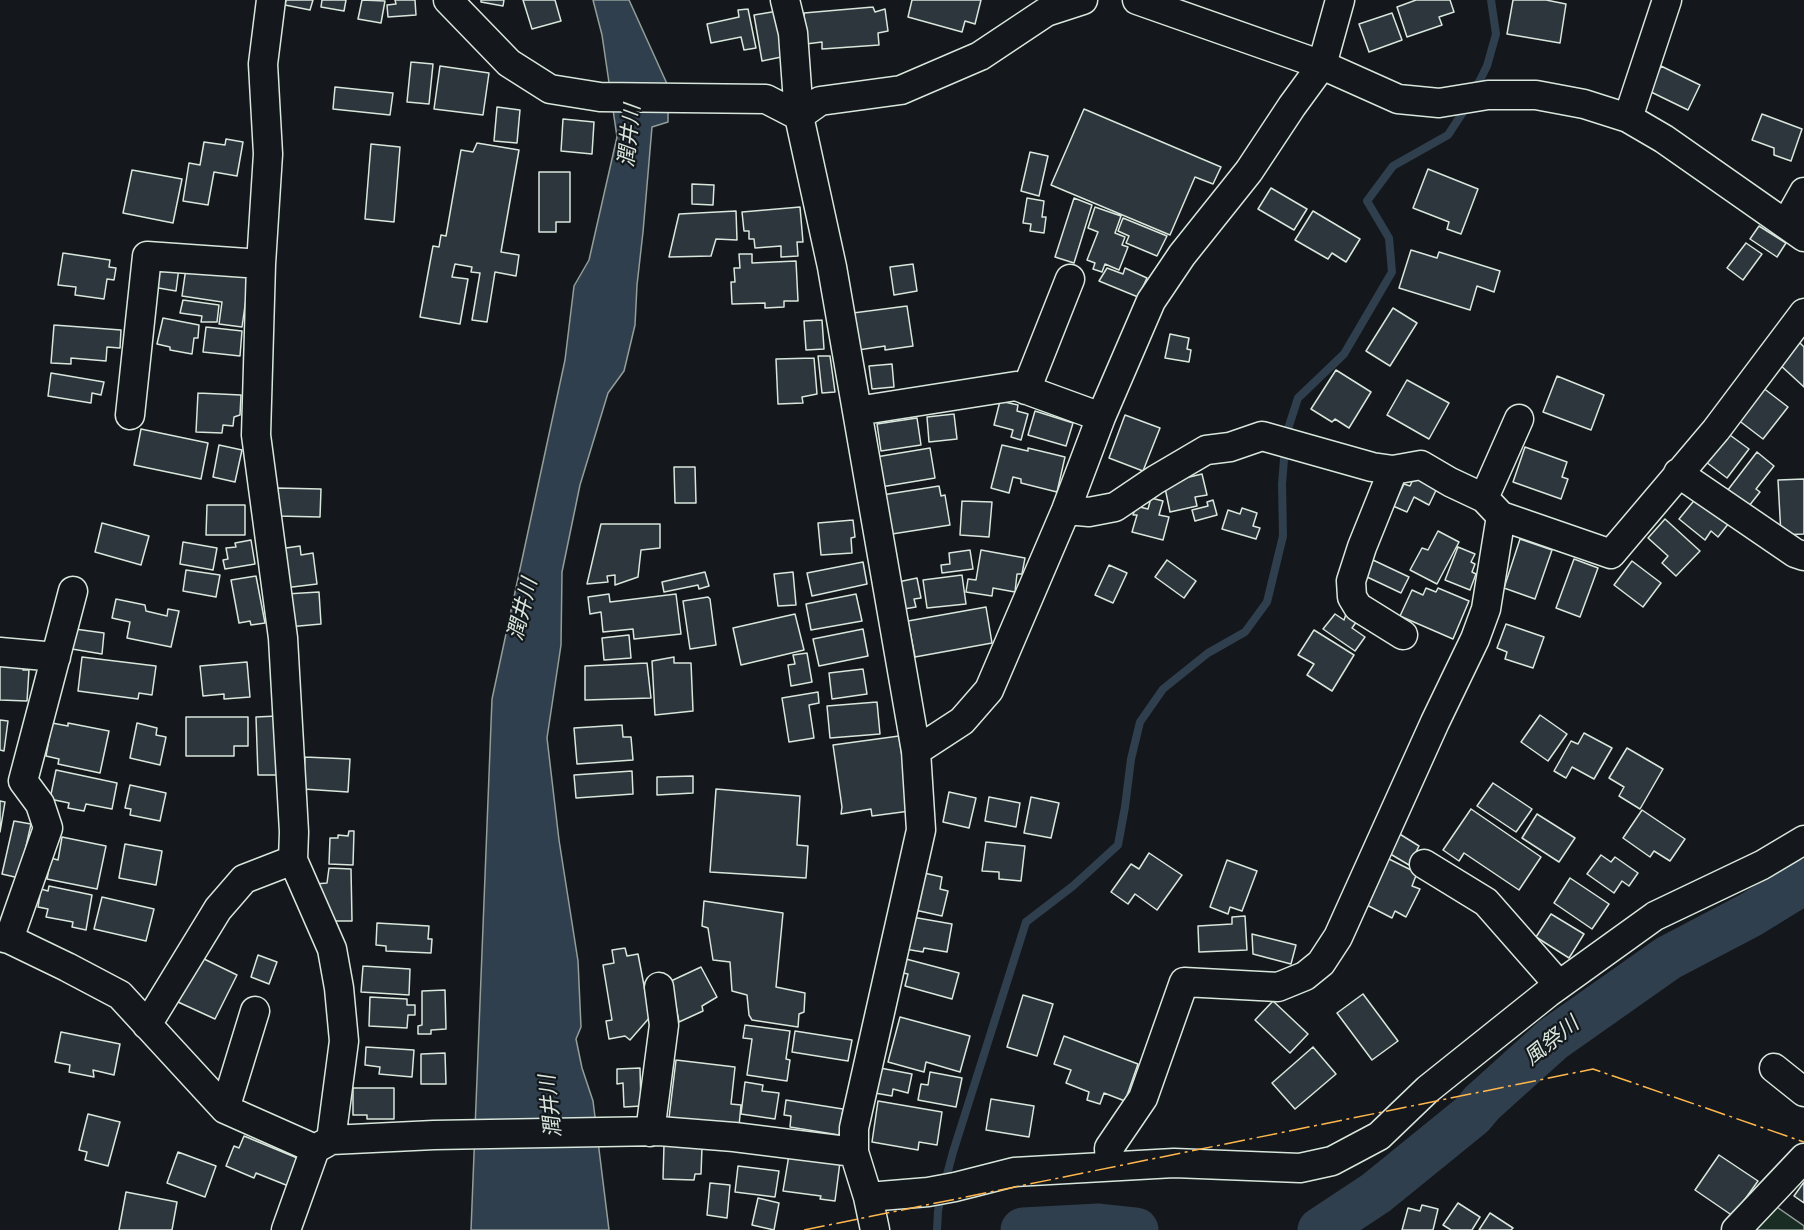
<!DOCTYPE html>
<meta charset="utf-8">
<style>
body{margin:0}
canvas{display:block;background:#14181c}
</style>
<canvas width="1804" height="1230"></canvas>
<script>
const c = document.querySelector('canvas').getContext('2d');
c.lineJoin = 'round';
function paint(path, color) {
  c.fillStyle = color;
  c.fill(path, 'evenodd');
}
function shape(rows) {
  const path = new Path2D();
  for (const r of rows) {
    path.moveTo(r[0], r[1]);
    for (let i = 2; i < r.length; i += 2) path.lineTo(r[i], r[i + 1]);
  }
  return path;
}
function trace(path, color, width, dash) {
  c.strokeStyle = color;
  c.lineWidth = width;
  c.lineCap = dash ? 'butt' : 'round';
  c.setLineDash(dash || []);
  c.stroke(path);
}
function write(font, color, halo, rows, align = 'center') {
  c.font = font + ' Spectral,"Noto Sans JP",serif';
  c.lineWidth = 4.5;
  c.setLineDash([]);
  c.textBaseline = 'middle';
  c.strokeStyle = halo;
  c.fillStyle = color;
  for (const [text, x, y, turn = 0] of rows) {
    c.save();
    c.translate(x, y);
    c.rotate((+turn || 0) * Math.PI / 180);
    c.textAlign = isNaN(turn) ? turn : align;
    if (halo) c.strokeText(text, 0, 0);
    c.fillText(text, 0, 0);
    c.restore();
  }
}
const green = shape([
 [1774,1205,1804,1226,1804,1230,1750,1230,1774,1205]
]);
paint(green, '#1a2d24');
trace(green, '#939e99', 1.5);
const water = shape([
 [593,0,629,0,668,86,668,122,652,127,643,232,637,285,635,325,624,371,608,393,580,485,562,572,561,645,547,738,559,840,578,961,581,1027,576,1039,582,1068,593,1101,609,1230,471,1230,492,699,565,360,574,286,589,260,617,137,602,35,593,0]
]);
paint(water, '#2f3f4d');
trace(water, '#939e99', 1.5);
trace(shape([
 [1475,90,1487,66,1496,34,1491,0],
 [945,1182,953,1152,1026,922,1073,886,1118,845,1125,807,1131,759,1140,722,1163,689,1208,653,1245,632,1267,602,1283,536,1282,484,1286,435,1298,398,1344,354,1392,272,1389,238,1367,201,1393,166,1448,135,1467,106],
 [937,1230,938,1211,941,1197]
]), '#2f3f4d', 8);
trace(shape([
 [1023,1230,1099,1226,1136,1230],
 [1320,1230,1376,1193,1472,1115,1482,1103,1553,1039,1668,958,1750,915,1804,882]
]), '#2f3f4d', 45);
const building = shape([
 [286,0,313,0,310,10,285,5,286,0],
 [322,0,346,0,344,11,321,7,322,0],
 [362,0,385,1,381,23,358,19,362,0],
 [395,0,415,0,416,15,388,17,387,5,396,4,395,0],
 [481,0,504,0,503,6,481,2,481,0],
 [523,0,555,0,561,21,532,29,523,0],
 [912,0,981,0,975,24,965,21,962,32,908,17,912,0],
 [1416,0,1450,0,1454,12,1439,17,1442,25,1407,37,1397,7,1416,0],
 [1513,0,1546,0,1566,4,1560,43,1507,34,1513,0],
 [873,7,875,12,885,9,888,31,878,33,879,45,822,49,822,42,806,44,804,13,873,7],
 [748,9,756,48,744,50,741,37,711,43,707,24,739,17,738,10,748,9],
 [778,11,786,56,762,61,754,15,778,11],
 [1392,13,1402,40,1369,52,1359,24,1392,13],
 [411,62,433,64,429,104,407,102,411,62],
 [440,66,489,73,483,115,434,109,440,66],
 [1661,66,1700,85,1688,110,1649,91,1661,66],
 [335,87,393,93,390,115,333,109,335,87],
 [497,107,520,110,517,143,494,141,497,107],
 [1084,109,1221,167,1213,184,1195,177,1170,235,1051,185,1084,109],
 [1762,114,1802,129,1791,161,1774,155,1774,148,1752,140,1762,114],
 [563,119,594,122,592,154,561,151,563,119],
 [226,139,243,142,237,176,214,172,208,205,183,201,189,163,200,165,204,142,225,145,226,139],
 [477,143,519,150,501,252,519,255,516,276,495,272,487,322,472,320,480,273,471,272,472,267,455,264,452,277,468,279,460,324,420,317,433,246,439,247,441,235,446,236,461,150,473,152,477,143],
 [371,144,400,147,394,222,365,219,371,144],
 [1030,152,1048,156,1039,196,1021,191,1030,152],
 [1428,169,1478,189,1461,234,1447,229,1449,222,1413,208,1428,169],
 [132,170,182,179,173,223,123,213,132,170],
 [539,172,570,172,570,222,556,222,556,232,539,232,539,172],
 [692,184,714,185,713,205,692,204,692,184],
 [1271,188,1307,209,1294,230,1258,209,1271,188],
 [1027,198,1044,201,1042,217,1046,217,1044,233,1030,231,1031,224,1023,223,1027,198],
 [1074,198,1092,205,1074,263,1055,257,1074,198],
 [800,207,803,242,797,242,798,256,781,257,781,246,755,248,754,239,749,239,749,231,744,231,742,212,800,207],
 [1095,207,1121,216,1115,233,1125,237,1122,245,1128,247,1119,270,1105,264,1102,272,1093,269,1095,263,1087,260,1098,232,1088,228,1095,207],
 [736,211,737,240,716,239,711,256,669,257,679,214,736,211],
 [1313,211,1360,239,1346,262,1332,253,1328,259,1295,240,1313,211],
 [1123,218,1167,236,1157,256,1126,243,1129,236,1118,231,1123,218],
 [1759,226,1786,243,1777,257,1750,239,1759,226],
 [1746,243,1762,254,1743,280,1727,268,1746,243],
 [1411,250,1437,258,1439,252,1500,271,1494,292,1477,286,1470,310,1399,288,1411,250],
 [63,253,110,260,109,267,116,268,114,280,107,279,104,299,75,295,76,287,58,285,63,253],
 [739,254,752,254,752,263,796,261,798,301,784,301,784,307,765,308,765,303,732,304,731,282,735,282,734,268,740,268,739,254],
 [187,261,250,270,242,327,219,324,222,302,182,296,187,261],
 [151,262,179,267,176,291,147,286,151,262],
 [913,264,917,291,894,295,890,267,913,264],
 [1107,268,1123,274,1125,268,1147,278,1138,297,1099,281,1107,268],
 [183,300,219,305,217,322,201,322,202,316,180,313,183,300],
 [907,306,913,346,885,350,885,346,858,350,853,313,907,306],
 [1393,308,1417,323,1390,366,1366,351,1393,308],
 [163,318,199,325,198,338,194,338,192,354,170,350,170,347,157,344,163,318],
 [822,320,824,349,806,350,804,321,822,320],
 [54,325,121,330,120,348,107,347,106,361,71,358,71,364,51,363,54,325],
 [206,327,242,331,240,356,203,352,206,327],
 [1170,334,1189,338,1187,349,1191,350,1189,362,1165,358,1170,334],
 [1799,342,1804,347,1804,387,1779,364,1799,342],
 [818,356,830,356,835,392,822,393,818,356],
 [814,358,817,394,802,397,803,403,778,404,776,359,814,358],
 [892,364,894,387,872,389,869,366,892,364],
 [1336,370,1371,392,1349,428,1335,419,1332,422,1311,409,1336,370],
 [51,373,104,382,101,395,92,393,91,403,48,396,51,373],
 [1557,376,1604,395,1591,430,1543,412,1557,376],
 [1407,380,1449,403,1429,439,1387,415,1407,380],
 [1758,384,1788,407,1763,439,1733,416,1758,384],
 [198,393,241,395,240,415,234,417,233,426,223,425,222,433,196,432,198,393],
 [1000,401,1018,405,1017,411,1028,414,1021,440,1011,437,1013,430,994,425,1000,401],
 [1035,411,1073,423,1066,446,1028,435,1035,411],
 [954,414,957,439,929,442,927,417,954,414],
 [1125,415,1160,428,1143,471,1109,458,1125,415],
 [917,418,921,445,881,451,877,424,917,418],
 [141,429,208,443,201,479,134,465,141,429],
 [1723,430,1749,449,1727,478,1702,459,1723,430],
 [219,445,242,450,235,482,213,477,219,445],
 [1002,445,1028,451,1028,448,1065,457,1057,492,1021,483,1021,479,1013,477,1009,493,991,488,1002,445],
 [1525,447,1567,462,1562,477,1568,479,1561,499,1513,482,1525,447],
 [930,448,935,478,881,487,876,457,930,448],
 [1757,452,1774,466,1756,489,1760,492,1745,511,1724,495,1757,452],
 [674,467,695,467,696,503,675,503,674,467],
 [1416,473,1439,484,1429,505,1414,497,1407,512,1393,506,1404,484,1410,486,1416,473],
 [1202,474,1207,495,1195,497,1197,506,1170,512,1164,483,1202,474],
 [1804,479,1804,534,1781,535,1778,480,1804,479],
 [939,486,941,496,945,495,950,525,892,534,882,495,939,486],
 [277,488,321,489,320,517,277,516,277,488],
 [1697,497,1729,523,1718,537,1711,531,1705,540,1679,519,1697,497],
 [1151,498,1163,501,1159,515,1169,517,1163,540,1132,532,1137,515,1133,515,1136,506,1148,509,1151,498],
 [1213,500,1217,515,1195,521,1192,510,1208,506,1207,502,1213,500],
 [962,501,992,502,989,537,960,535,962,501],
 [207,505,245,505,245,535,206,535,207,505],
 [1242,508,1257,513,1253,526,1260,528,1256,539,1222,529,1228,510,1240,514,1242,508],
 [1665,519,1700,551,1676,576,1662,563,1668,556,1648,538,1665,519],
 [853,520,855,537,851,538,852,553,821,555,818,523,853,520],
 [102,523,149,536,141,565,95,552,102,523],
 [601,524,660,524,660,548,641,550,638,577,615,585,615,575,607,576,608,582,587,584,601,524],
 [1438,531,1459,542,1437,584,1410,570,1422,548,1428,550,1438,531],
 [1520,539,1552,550,1535,599,1504,588,1520,539],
 [251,540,255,564,225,569,223,560,228,559,226,548,236,547,235,543,251,540],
 [183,542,217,548,213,570,180,564,183,542],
 [300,546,301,555,313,553,317,584,284,588,279,549,300,546],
 [1458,547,1475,554,1471,562,1475,564,1472,572,1476,574,1470,590,1445,580,1458,547],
 [970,550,973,569,942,573,941,565,950,564,949,553,970,550],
 [981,550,1025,558,1022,574,1017,574,1015,592,993,588,992,596,966,592,968,579,976,580,981,550],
 [1574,559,1598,568,1580,617,1556,608,1574,559],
 [1167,560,1196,581,1184,598,1155,577,1167,560],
 [1373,560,1409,577,1401,593,1365,576,1373,560],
 [1632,561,1661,583,1643,607,1614,585,1632,561],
 [863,562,867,584,812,596,807,573,863,562],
 [1109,565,1127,573,1113,603,1095,595,1109,565],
 [186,570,220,575,216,597,183,591,186,570],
 [705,572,709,586,699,589,698,585,664,592,662,582,705,572],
 [793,572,796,605,778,606,774,574,793,572],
 [962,575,966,604,927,608,923,580,962,575],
 [256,576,265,623,251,625,250,621,239,623,231,580,256,576],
 [917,578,921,598,914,599,916,607,904,609,898,582,917,578],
 [1426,588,1436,592,1438,588,1469,601,1453,639,1400,616,1412,590,1423,595,1426,588],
 [319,592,321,624,288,627,286,594,319,592],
 [609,594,610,602,676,594,681,634,634,639,633,629,603,632,601,612,590,614,588,597,609,594],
 [856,594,862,621,811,630,806,604,856,594],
 [708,597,710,599,716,645,690,649,683,601,708,597],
 [116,599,145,605,146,611,167,616,168,609,179,611,171,647,127,638,130,622,112,618,116,599],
 [986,607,992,643,915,657,908,621,986,607],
 [795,614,804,650,741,665,733,628,795,614],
 [1335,614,1344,620,1346,614,1357,621,1352,628,1365,637,1355,651,1323,629,1335,614],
 [1506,624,1544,637,1533,668,1505,659,1507,652,1497,648,1506,624],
 [75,629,104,633,102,654,72,649,75,629],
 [863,629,868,656,819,666,813,639,863,629],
 [1314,630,1354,655,1332,691,1307,675,1314,664,1298,655,1314,630],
 [629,635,631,658,604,660,602,638,629,635],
 [807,653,812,682,791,686,788,665,795,664,793,655,807,653],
 [82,657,156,666,152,695,139,693,138,699,78,691,82,657],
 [674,657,674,663,691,663,693,711,655,715,652,661,674,657],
 [247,662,250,697,224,699,224,694,203,696,200,666,247,662],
 [647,663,651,698,585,700,585,666,647,663],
 [0,664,24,665,23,670,29,670,27,701,0,700,0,664],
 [863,669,867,694,832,699,829,673,863,669],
 [818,692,819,703,809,705,814,738,789,742,782,698,818,692],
 [877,702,880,734,830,738,827,706,877,702],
 [1540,715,1567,734,1548,761,1521,742,1540,715],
 [277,716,279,775,258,775,256,717,277,716],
 [186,717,248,717,248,746,234,746,234,756,186,756,186,717],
 [0,720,8,721,4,751,0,750,0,720],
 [52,723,68,726,68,723,109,731,100,773,58,764,59,759,46,756,52,723],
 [137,723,157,728,156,735,166,737,160,765,130,758,137,723],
 [622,725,623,737,631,737,633,760,577,764,574,728,622,725],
 [1584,733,1612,748,1594,779,1572,767,1566,778,1554,771,1571,741,1578,744,1584,733],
 [899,736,910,811,872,816,871,809,841,814,842,807,833,745,899,736],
 [1627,748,1663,769,1640,809,1619,796,1624,787,1609,778,1627,748],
 [305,757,350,759,348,792,303,789,305,757],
 [56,770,117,783,112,809,86,804,84,811,68,808,69,803,50,799,56,770],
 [632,771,633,794,576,798,574,775,632,771],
 [693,776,693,793,657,795,657,777,693,776],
 [1493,783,1532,809,1516,832,1477,806,1493,783],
 [130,785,166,793,160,821,130,815,131,809,125,808,130,785],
 [716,789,800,796,797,845,808,846,806,878,710,872,716,789],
 [949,792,976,798,969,828,943,822,949,792],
 [989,797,1020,803,1016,827,985,821,989,797],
 [1031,797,1059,803,1051,838,1024,833,1031,797],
 [0,801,5,802,0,832,0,801],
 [1471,809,1541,857,1519,890,1464,853,1459,861,1443,850,1471,809],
 [1642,810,1685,839,1670,861,1654,851,1650,857,1623,838,1642,810],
 [1537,814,1575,838,1559,862,1522,838,1537,814],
 [14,821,31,824,19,878,2,874,14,821],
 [349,831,354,831,353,865,329,864,330,838,338,838,338,835,348,836,349,831],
 [1398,833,1419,846,1409,865,1387,852,1398,833],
 [62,837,106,846,97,889,47,879,51,858,58,860,62,837],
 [986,842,1025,846,1021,881,999,879,999,872,982,871,986,842],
 [125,844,162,851,156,885,119,878,125,844],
 [1149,853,1182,875,1157,910,1135,894,1128,904,1111,892,1131,864,1139,869,1149,853],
 [1601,855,1611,862,1615,857,1638,873,1629,886,1622,881,1614,893,1587,874,1601,855],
 [1383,856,1417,873,1412,886,1420,889,1406,917,1395,911,1392,918,1361,902,1383,856],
 [1227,860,1257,871,1242,911,1230,907,1228,914,1210,907,1227,860],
 [329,868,351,869,352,921,326,921,315,884,327,883,329,868],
 [924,873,942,877,940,889,948,891,942,916,915,910,924,873],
 [1570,878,1609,904,1592,929,1554,903,1570,878],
 [49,886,92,895,86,930,72,927,73,922,46,917,48,909,38,907,41,889,48,891,49,886],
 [102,897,154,909,146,941,94,929,102,897],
 [704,901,783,913,776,987,805,993,804,1012,799,1014,798,1027,752,1020,749,1015,747,995,732,991,730,962,713,960,708,928,702,926,704,901],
 [1551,914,1584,934,1569,958,1536,937,1551,914],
 [1245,916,1247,950,1199,952,1198,926,1232,924,1232,917,1245,916],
 [912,917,952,924,947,952,924,948,923,952,905,949,912,917],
 [377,923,429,926,428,939,432,939,431,953,386,951,386,946,376,945,377,923],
 [1252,934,1296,945,1291,964,1253,954,1252,934],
 [625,948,627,956,638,954,650,1017,630,1040,625,1036,609,1039,606,1021,612,1020,603,965,614,963,612,950,625,948],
 [258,955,277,962,269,984,251,977,258,955],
 [200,957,237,975,215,1019,178,1002,200,957],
 [906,959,959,973,952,999,905,986,908,974,903,973,906,959],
 [363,966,410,969,409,995,361,992,363,966],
 [701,967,717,997,702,1006,703,1011,679,1022,671,981,701,967],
 [445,990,446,1029,431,1030,431,1034,418,1034,418,1026,422,1025,422,991,445,990],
 [1363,994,1398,1041,1372,1060,1337,1013,1363,994],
 [1023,995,1053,1004,1037,1056,1007,1047,1023,995],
 [370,997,407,999,407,1005,415,1005,415,1015,408,1015,407,1028,369,1026,370,997],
 [1273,1001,1308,1034,1290,1053,1255,1020,1273,1001],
 [900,1017,970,1036,960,1072,926,1062,924,1072,888,1062,900,1017],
 [745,1025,790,1031,786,1059,790,1060,787,1081,747,1075,752,1039,743,1038,745,1025],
 [795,1031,852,1040,848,1061,792,1052,795,1031],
 [61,1032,120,1044,114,1075,93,1070,94,1077,69,1072,70,1065,55,1062,61,1032],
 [1064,1036,1138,1064,1125,1101,1104,1093,1100,1104,1087,1100,1089,1092,1066,1083,1071,1070,1054,1064,1064,1036],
 [366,1047,414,1050,412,1077,379,1074,380,1067,365,1065,366,1047],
 [1313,1047,1336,1074,1295,1109,1272,1083,1313,1047],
 [445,1053,446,1084,421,1084,421,1054,445,1053],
 [676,1060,735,1067,731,1104,741,1105,739,1126,669,1118,676,1060],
 [640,1068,641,1106,624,1107,623,1083,617,1084,617,1069,640,1068],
 [880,1068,912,1074,908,1093,893,1089,892,1096,875,1093,880,1068],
 [930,1072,962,1078,956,1107,918,1100,921,1084,928,1085,930,1072],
 [745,1082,763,1085,762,1091,779,1093,775,1119,741,1114,745,1082],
 [353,1088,394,1088,394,1119,367,1119,367,1115,353,1115,353,1088],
 [991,1099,1034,1106,1029,1137,986,1130,991,1099],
 [786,1100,843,1109,839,1135,790,1127,791,1116,784,1115,786,1100],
 [878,1101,942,1112,937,1145,919,1142,918,1150,872,1142,878,1101],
 [88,1114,120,1122,108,1166,85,1160,87,1152,79,1150,88,1114],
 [244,1136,302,1160,291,1187,256,1173,254,1178,226,1166,234,1146,239,1148,244,1136],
 [664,1145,702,1147,701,1174,695,1174,694,1180,663,1179,664,1145],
 [178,1152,216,1166,205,1197,167,1183,178,1152],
 [789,1155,840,1162,835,1201,820,1199,821,1196,783,1191,789,1155],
 [1719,1155,1758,1181,1733,1216,1695,1190,1719,1155],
 [738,1166,779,1171,775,1197,735,1192,738,1166],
 [1804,1182,1804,1203,1794,1196,1804,1182],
 [710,1183,730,1185,727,1218,707,1215,710,1183],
 [126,1192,177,1202,172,1230,119,1230,126,1192],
 [758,1198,779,1203,774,1230,752,1225,758,1198],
 [1458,1203,1480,1217,1472,1230,1451,1230,1443,1225,1458,1203],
 [1422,1205,1438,1209,1433,1230,1402,1230,1408,1208,1420,1211,1422,1205],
 [1490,1213,1513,1228,1511,1230,1479,1230,1490,1213]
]);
paint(building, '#2c363c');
trace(building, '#d8e6dc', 1.5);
const minor = shape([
 [271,0,263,64,268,154,261,264,256,435,283,638,294,832,293,860,332,949,339,988,344,1041,331,1140],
 [448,0,509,63,550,89,600,97,766,99,799,116],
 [785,0,793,33,799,116,832,267,916,751,921,830,854,1128,854,1152,868,1197,875,1230],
 [1137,0,1322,65,1398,99,1439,103,1488,95,1536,95,1584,104,1628,118,1664,139,1804,237],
 [799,116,820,101,901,90,980,56,1046,12,1083,0],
 [1628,118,1667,0],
 [1786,224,1804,192],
 [1026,390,1070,279],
 [857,411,1016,386,1101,417],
 [130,415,147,256,261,264],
 [1393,470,1362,547,1351,581,1352,597,1358,607,1403,635],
 [1678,473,1795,553,1804,556],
 [1484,498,1519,419],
 [1066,510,1089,512,1115,507,1155,480,1206,450,1230,447,1262,436,1372,467,1393,470,1421,465,1450,482,1484,498,1501,516,1486,609,1475,639,1435,722,1338,937,1321,963,1305,976,1278,987,1184,982,1143,1098,1109,1148,1110,1165],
 [1501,516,1611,554,1716,430,1804,313],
 [0,652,56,657],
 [916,751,962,721,989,690,1066,510,1101,417,1151,301,1182,255,1249,171,1292,106,1322,65,1340,0],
 [1424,864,1486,902,1559,985],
 [0,937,9,939,67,967,120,995,225,1109,315,1149],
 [9,939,48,828,40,804,23,781,73,591],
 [147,1025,218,909,244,879,293,860],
 [1774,1068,1804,1092],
 [225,1109,255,1011],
 [650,1132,664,1025,659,987],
 [868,1197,928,1192,955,1187,1014,1172,1174,1163,1300,1168,1332,1161,1379,1136,1428,1089,1548,993,1655,916,1762,865,1804,840],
 [286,1230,315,1149,331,1140,434,1135,659,1131,734,1137,854,1152],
 [1736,1230,1804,1158]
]);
trace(minor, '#d8e6dc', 31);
trace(minor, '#14181c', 28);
trace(shape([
 [804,1230,1593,1069,1804,1142]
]), '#ffb74d', 1.5, [21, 4.5, 3, 4.5]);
write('italic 21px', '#d8e6dc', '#14181c', [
 ["潤井川",632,136,-84],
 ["潤井川",525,610,-76],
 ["風祭川",1553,1043,-39],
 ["潤井川",553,1106,-96]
]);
</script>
